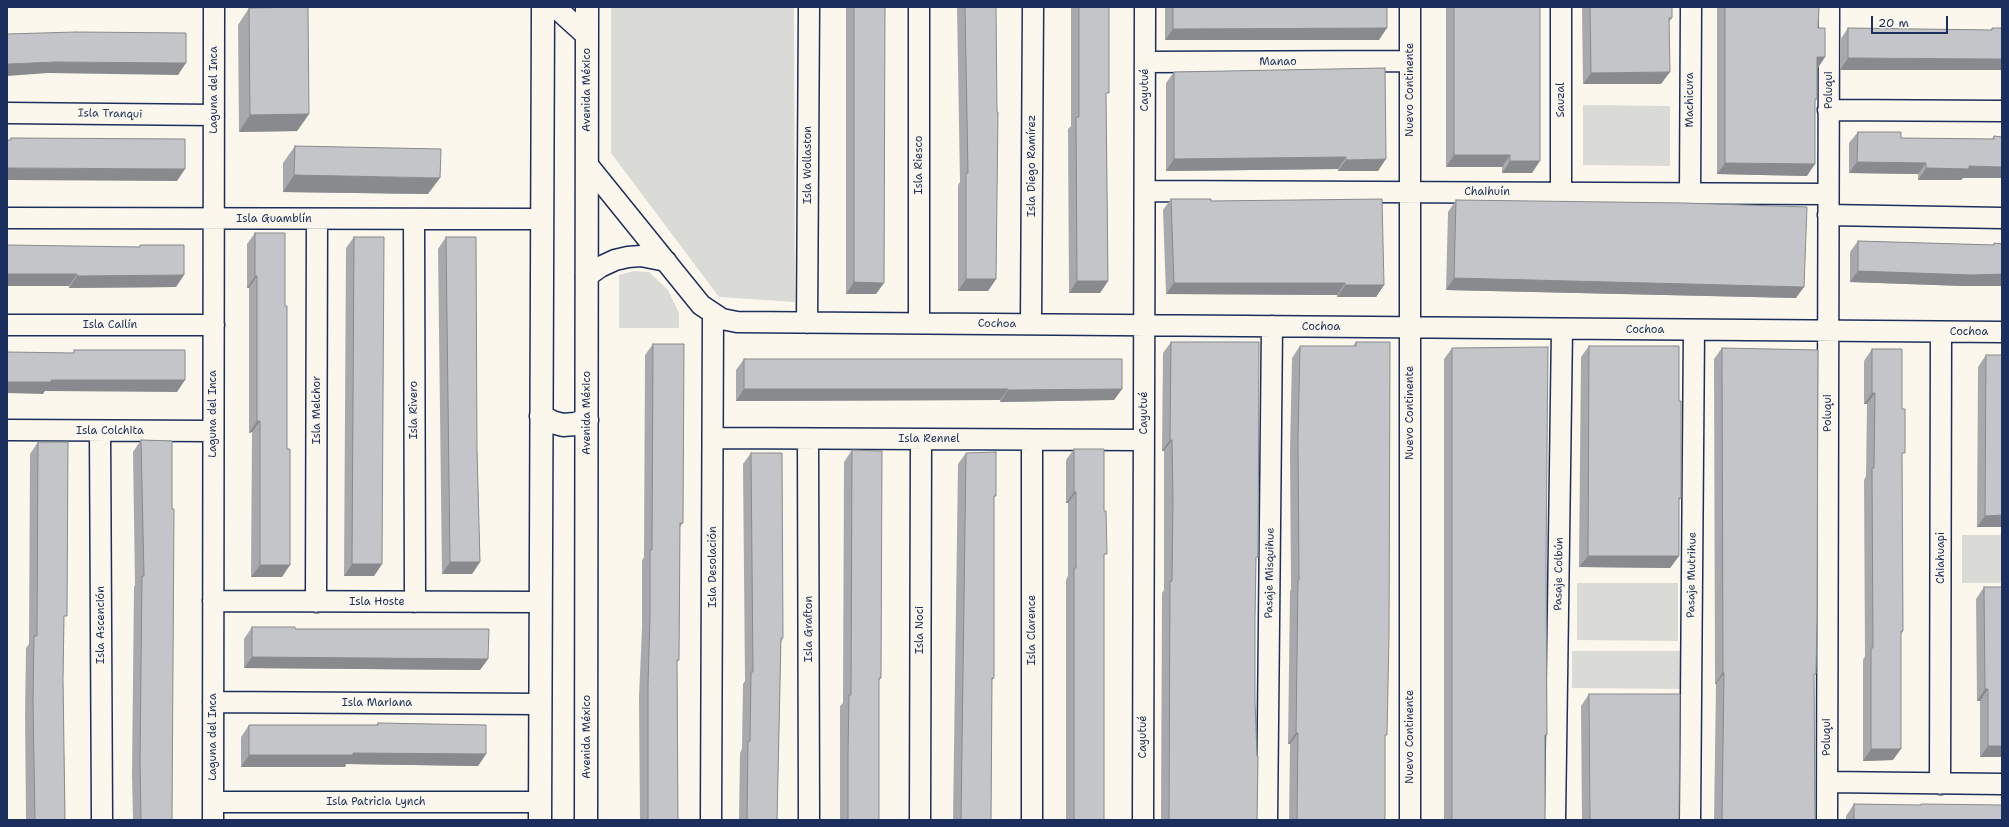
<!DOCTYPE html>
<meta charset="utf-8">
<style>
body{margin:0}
#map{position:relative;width:2009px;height:827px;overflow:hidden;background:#fbf7ec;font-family:"Shantell Sans",sans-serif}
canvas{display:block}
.frame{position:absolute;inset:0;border:8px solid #1b2f5e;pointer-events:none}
.scale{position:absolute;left:1871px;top:16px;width:77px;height:18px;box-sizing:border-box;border:2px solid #1b2f5e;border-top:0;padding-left:5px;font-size:12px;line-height:14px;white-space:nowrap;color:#1b2f5e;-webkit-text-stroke:3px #fbf7ec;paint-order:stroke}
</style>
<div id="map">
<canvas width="2009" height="827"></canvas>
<div class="frame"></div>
<div class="scale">20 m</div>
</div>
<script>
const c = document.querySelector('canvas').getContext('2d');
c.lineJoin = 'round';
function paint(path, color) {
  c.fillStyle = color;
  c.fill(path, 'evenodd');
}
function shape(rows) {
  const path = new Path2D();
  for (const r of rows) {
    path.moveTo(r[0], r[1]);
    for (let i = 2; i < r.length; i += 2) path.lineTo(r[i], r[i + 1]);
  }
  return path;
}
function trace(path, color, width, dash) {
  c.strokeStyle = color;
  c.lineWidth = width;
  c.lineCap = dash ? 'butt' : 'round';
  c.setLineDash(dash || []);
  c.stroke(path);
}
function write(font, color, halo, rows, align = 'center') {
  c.font = font + ' "Shantell Sans",sans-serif';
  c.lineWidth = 3;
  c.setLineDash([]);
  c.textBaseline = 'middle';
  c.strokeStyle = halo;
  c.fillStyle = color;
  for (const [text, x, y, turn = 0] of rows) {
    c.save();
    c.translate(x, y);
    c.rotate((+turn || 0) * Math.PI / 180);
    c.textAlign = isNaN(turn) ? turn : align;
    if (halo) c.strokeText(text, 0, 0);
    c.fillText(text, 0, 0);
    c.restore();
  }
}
paint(shape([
 [611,7,794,7,795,302,719,297,611,153],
 [1583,105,1670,106,1670,166,1583,165],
 [634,271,649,272,668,290,679,313,679,328,619,328,619,275],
 [1962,535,2002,535,2002,583,1962,583],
 [1577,583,1678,583,1678,641,1577,640],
 [1572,651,1683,651,1682,689,1572,688]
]), '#dadad7');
const street = shape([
 [555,7,587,36],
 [919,7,919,323],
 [1145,62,1410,61],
 [1828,110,2002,111],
 [7,113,214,115],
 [587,164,701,305,722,319,737,322,2002,332],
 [1145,191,1828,194],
 [1561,193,1561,7],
 [1690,194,1691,7],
 [1828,215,2002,218],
 [7,218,542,219],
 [414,219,415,602],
 [586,277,600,267,615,260,628,257,641,256,666,261],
 [807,323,809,7],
 [1031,324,1033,7],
 [7,325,214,325],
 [7,430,213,431],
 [100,431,102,820],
 [713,438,1144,440],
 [808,439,809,820],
 [213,601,541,602],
 [316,602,317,219],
 [213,702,540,704],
 [1827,782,2002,784],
 [1940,784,1941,332],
 [213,802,540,802],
 [213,820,214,7],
 [711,820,713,314],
 [920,820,921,439],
 [1032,820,1032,440],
 [1143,820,1145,7],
 [1267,820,1272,326],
 [1410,820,1410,7],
 [1555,820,1562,329],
 [1690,820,1694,330],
 [1827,820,1829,7]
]);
const secondary = shape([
 [541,416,552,422,563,425,575,424,587,420],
 [540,820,543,7],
 [586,820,587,7]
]);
trace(street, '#1b2f5e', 23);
trace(secondary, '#1b2f5e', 25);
trace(street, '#fbf7ec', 20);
trace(secondary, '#fbf7ec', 22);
paint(shape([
 [846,7,885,7,876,294,846,294],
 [957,7,996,7,996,279,988,291,958,291,958,185,960,182],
 [1071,7,1109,7,1106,97,1108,281,1100,293,1069,293,1068,129,1071,126],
 [1165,7,1387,7,1379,40,1165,40],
 [1446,7,1540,7,1532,173,1502,173,1502,167,1446,167],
 [1582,7,1672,7,1672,18,1669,22,1661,84,1583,84],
 [1717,7,1819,7,1818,28,1825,57,1817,69,1815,103,1807,176,1717,174],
 [249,8,309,114,297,131,239,132,238,25],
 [1848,28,1991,30,1992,28,2002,28,1840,70,1840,40],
 [1174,72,1378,171,1338,171,1338,169,1166,171,1166,83],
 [1858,132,1901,138,1992,139,1994,136,2002,137,1961,180,1918,180,1918,174,1849,173,1849,143],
 [295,146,428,194,283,192,283,163],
 [1171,199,1211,201,1384,285,1376,297,1337,297,1337,295,1166,294,1163,210],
 [1456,200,1796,298,1446,290,1448,212],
 [255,233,282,577,251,577,252,432,249,433,249,288,247,288,247,244],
 [354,237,382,564,374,576,344,576,346,248],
 [446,237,477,449,480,562,472,574,442,574,438,249],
 [1858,241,1993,245,1994,243,2002,244,2002,286,1963,286,1850,282,1850,252],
 [140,245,176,287,69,288,69,286,7,286,139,247],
 [1171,342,1256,559,1255,619,1255,701,1257,820,1161,820,1162,593,1164,590,1164,451,1162,451,1163,353],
 [1356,342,1385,738,1385,820,1289,820,1290,744,1288,744,1290,591,1291,589,1290,451,1292,358,1300,346,1353,346],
 [653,344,683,523,680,527,679,660,677,662,678,820,640,820,639,697,642,628,642,561,644,557,645,355],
 [1589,346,1681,498,1679,500,1679,556,1670,568,1579,567,1581,357],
 [1452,348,1546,561,1545,820,1444,820,1444,359],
 [1722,348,1814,677,1815,820,1714,820,1716,684,1715,684,1714,359],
 [1872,349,1902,457,1903,631,1901,634,1893,760,1863,761,1863,660,1865,656,1864,480,1866,476,1867,404,1864,404,1864,361],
 [1986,355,2002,527,1977,527,1978,367],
 [744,359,1122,389,1114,400,1000,402,1000,400,736,401,736,370],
 [141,440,172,820,133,820,132,774,134,587,135,585,133,452],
 [38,442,64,620,63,679,65,820,26,820,25,714,26,648,29,644,30,454],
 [1074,449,1104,558,1104,820,1066,820,1066,580,1068,576,1068,503,1066,503,1066,460],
 [852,450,881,678,879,681,879,820,840,820,840,706,843,703,844,462],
 [751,453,783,638,781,642,777,820,739,820,740,753,742,749,743,684,745,681,743,464],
 [966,453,994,499,994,678,992,680,991,820,953,820,958,464],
 [1984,587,2002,587,2002,757,1980,757,1980,701,1977,701,1976,599],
 [252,627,295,629,488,659,480,670,244,668,244,639],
 [1589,694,1679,820,1582,820,1581,706],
 [378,723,486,754,478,766,346,764,345,767,241,767,241,737,249,725,376,725],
 [1854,804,1920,805,1921,804,2002,820,1846,820,1846,816]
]), '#a8a9ad');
paint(shape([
 [1387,28,1379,40,1165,40,1173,29],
 [1817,57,1825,57,1817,69,1809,69],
 [1848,58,2002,59,2002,70,1840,70],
 [56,62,186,63,178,75,48,73,7,76,7,64],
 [1670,72,1661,84,1583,84,1591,73],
 [309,114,297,131,239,132,250,115],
 [1454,155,1510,155,1502,167,1446,167],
 [1346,157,1338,169,1166,171,1174,159],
 [1386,159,1378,171,1338,171,1346,160],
 [1510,161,1540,161,1532,173,1502,173],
 [1857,162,1926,163,1918,174,1849,173],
 [1725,163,1815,164,1807,176,1717,174],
 [1969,166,2002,167,2002,178,1963,178,1961,180,1918,180,1926,168],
 [7,168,185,169,177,181,7,180],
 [294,175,440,178,428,194,283,192],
 [1858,271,2002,274,2002,286,1963,286,1850,282],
 [7,274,77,274,69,286,7,286],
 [184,275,176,287,69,288,77,276],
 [255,276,257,276,249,288,247,288],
 [1454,278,1804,287,1796,298,1446,290],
 [966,279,996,279,988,291,958,291],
 [1077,281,1108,281,1100,293,1069,293],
 [854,282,884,283,876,294,846,294],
 [1174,283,1345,283,1337,295,1166,294],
 [1345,285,1384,285,1376,297,1337,297],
 [51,380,185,380,177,392,45,391,43,394,7,393,7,382],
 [744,389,1008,389,1000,400,736,401],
 [1122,389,1114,400,1000,402,1008,390],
 [1872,393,1875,393,1867,404,1864,404],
 [257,421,260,421,252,432,249,433],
 [1170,440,1172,440,1164,451,1162,451],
 [1074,492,1076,492,1068,503,1066,503],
 [2002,515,2002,527,1977,527,1985,516],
 [1588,556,1679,556,1670,568,1579,567],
 [450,562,480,562,472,574,442,574],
 [352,564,382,564,374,576,344,576],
 [260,565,290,565,282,577,251,577],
 [252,657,488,659,480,670,244,668],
 [1723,672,1724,673,1716,684,1715,684],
 [1985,689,1988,689,1980,701,1977,701],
 [1296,733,1298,733,1290,744,1288,744],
 [1988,746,2002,746,2002,757,1980,757],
 [1871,749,1901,749,1893,760,1863,761],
 [353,753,486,754,478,766,346,764,345,767,241,767,249,755]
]), '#888a8d');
const building = shape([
 [308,7,309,114,250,115,249,8,308,7],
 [854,7,885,7,884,283,854,282,854,7],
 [965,7,996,7,997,112,998,112,996,279,966,279,966,173,968,173,965,7],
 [1079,7,1109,7,1109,93,1106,93,1108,281,1077,281,1076,117,1079,117,1079,7],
 [1173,7,1387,7,1387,28,1173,29,1173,7],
 [1454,7,1540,7,1540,161,1510,161,1510,155,1454,155,1454,7],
 [1590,7,1672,7,1672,18,1669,18,1670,72,1591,73,1590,7],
 [1725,7,1819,7,1818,28,1825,28,1825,57,1817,57,1817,99,1815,99,1815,164,1725,163,1725,7],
 [1848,28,1992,30,1992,28,2002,28,2002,59,1848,58,1848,28],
 [76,32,186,33,186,63,56,62,7,64,7,34,76,32],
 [1385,68,1386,159,1346,160,1346,157,1174,159,1174,72,1385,68],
 [1858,132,1901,132,1901,138,1994,139,1994,136,2002,137,2002,167,1969,166,1969,169,1926,168,1926,163,1857,162,1858,132],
 [11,138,185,139,185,169,7,168,7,140,11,140,11,138],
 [295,146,441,149,440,178,294,175,295,146],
 [1171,199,1211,199,1211,201,1382,199,1384,285,1345,285,1345,283,1174,283,1171,199],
 [1456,200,1684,203,1807,207,1804,287,1454,278,1456,200],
 [255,233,285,233,285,306,287,306,287,449,290,449,290,565,260,565,260,421,257,421,257,276,255,276,255,233],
 [354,237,384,237,382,564,352,564,354,237],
 [446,237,476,237,477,449,480,562,450,562,446,237],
 [1858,241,1994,245,1994,243,2002,244,2002,274,1972,275,1858,271,1858,241],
 [7,245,140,247,140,245,184,245,184,275,77,276,77,274,7,274,7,245],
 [1171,342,1259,342,1258,557,1256,557,1255,619,1255,701,1257,756,1258,756,1257,820,1169,820,1170,581,1172,581,1173,499,1172,440,1170,440,1171,342],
 [1356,342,1390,342,1389,636,1387,735,1385,735,1385,820,1297,820,1298,733,1296,733,1298,580,1299,580,1298,440,1300,346,1356,346,1356,342],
 [653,344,684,344,683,523,680,523,679,660,677,660,678,820,648,820,648,685,650,617,650,550,652,550,653,344],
 [1589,346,1679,346,1679,401,1681,401,1681,498,1679,498,1679,556,1588,556,1589,346],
 [1548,347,1546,561,1547,735,1545,735,1545,820,1452,820,1452,348,1548,347],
 [1722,348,1818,350,1817,620,1816,674,1814,674,1815,820,1722,820,1724,673,1723,672,1722,348],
 [1872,349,1902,349,1902,409,1905,409,1905,453,1902,453,1903,631,1901,631,1901,749,1871,749,1871,648,1873,648,1872,468,1874,468,1875,393,1872,393,1872,349],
 [74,350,185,350,185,380,51,380,51,382,7,382,7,352,74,353,74,350],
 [1986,355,2002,355,2002,515,1985,516,1986,355],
 [744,359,1122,359,1122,389,1008,390,1008,389,744,389,744,359],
 [141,440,172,441,172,509,174,509,172,820,141,820,140,762,142,576,144,576,141,440],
 [38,442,68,442,67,616,64,616,63,679,65,820,35,820,33,702,34,636,37,636,38,442],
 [1074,449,1104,449,1104,511,1106,511,1107,554,1104,554,1104,820,1074,820,1074,568,1076,568,1076,492,1074,492,1074,449],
 [852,450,882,451,881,678,879,678,879,820,848,820,848,755,849,695,851,695,852,450],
 [996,452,996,496,994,496,994,678,992,678,991,820,961,820,966,453,996,452],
 [751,453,782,453,783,638,781,638,777,820,747,820,748,741,750,741,751,672,753,672,751,453],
 [1984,587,2002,587,2002,746,1988,746,1988,689,1985,689,1984,587],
 [252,627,295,627,295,629,489,629,488,659,252,657,252,627],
 [1589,694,1680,694,1679,820,1590,820,1589,694],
 [378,723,486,725,486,754,353,753,353,755,249,755,249,725,378,725,378,723],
 [1854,804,1921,805,1921,804,2002,805,2002,820,1854,820,1854,804]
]);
paint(building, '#c3c5c9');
trace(building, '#888a8d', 1);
write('11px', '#1b2f5e', '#fbf7ec', [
 ["Manao",1278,62],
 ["Laguna del Inca",214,90,-90],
 ["Avenida México",587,90,-90],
 ["Cayutué",1145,90,-90],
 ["Nuevo Continente",1410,90,-90],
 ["Poluqui",1829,90,-90],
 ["Sauzal",1561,100,-90],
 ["Machicura",1690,100,-90],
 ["Isla Tranqui",110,114,1],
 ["Isla Wollaston",808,165,-90],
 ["Isla Riesco",919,165,-90],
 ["Isla Diego Ramírez",1032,166,-90],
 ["Chaihuín",1487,192],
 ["Isla Guamblín",274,219],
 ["Cochoa",997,324,1],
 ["Isla Cailín",110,325],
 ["Cochoa",1321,327],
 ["Cochoa",1645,330],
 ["Cochoa",1969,332],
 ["Isla Melchor",317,410,-90],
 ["Isla Rivero",414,410,-90],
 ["Avenida México",587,413,-90],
 ["Cayutué",1144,413,-90],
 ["Nuevo Continente",1410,413,-90],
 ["Poluqui",1828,413,-90],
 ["Laguna del Inca",213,414,-90],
 ["Isla Colchita",110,431],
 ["Isla Rennel",929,439],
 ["Chiahuapi",1941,558,-90],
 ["Isla Desolación",713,567,-90],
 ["Pasaje Misquihue",1270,573,-89],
 ["Pasaje Colbún",1559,574,-89],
 ["Pasaje Mutrihue",1692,575,-89],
 ["Isla Hoste",377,602],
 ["Isla Ascención",101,625,-90],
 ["Isla Grafton",809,629,-90],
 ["Isla Noci",920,630,-90],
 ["Isla Clarence",1032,630,-90],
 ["Isla Mariana",377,703],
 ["Laguna del Inca",213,737,-90],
 ["Avenida México",587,737,-90],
 ["Cayutué",1143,737,-90],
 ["Nuevo Continente",1410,737,-90],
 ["Poluqui",1827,737,-90],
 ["Isla Patricia Lynch",376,802]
]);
</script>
